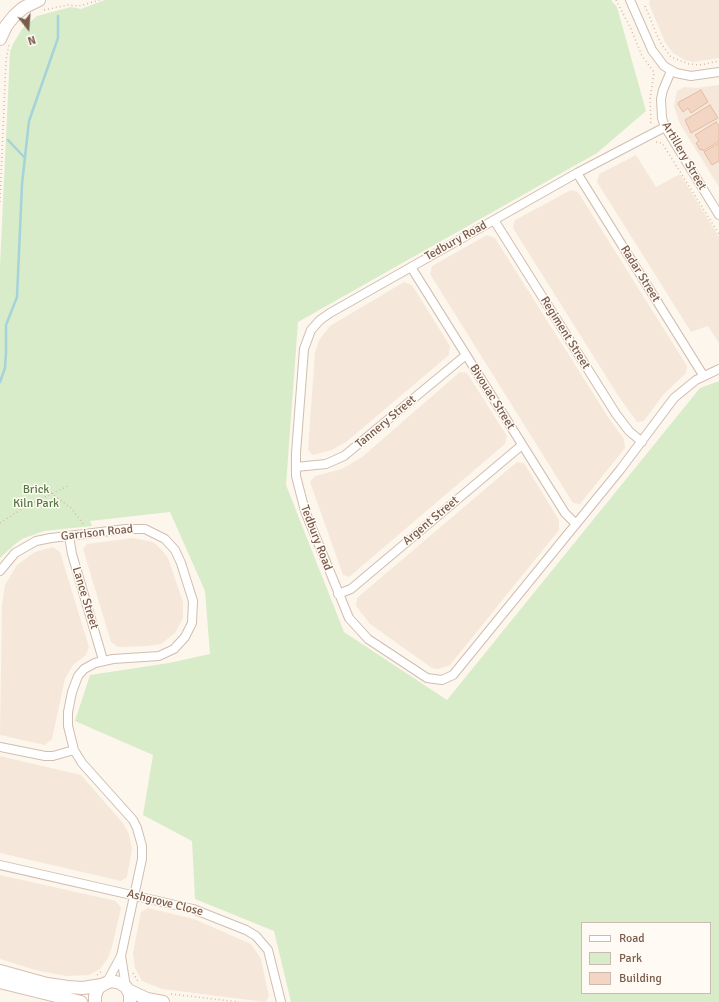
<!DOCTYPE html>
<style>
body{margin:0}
#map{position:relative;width:719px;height:1002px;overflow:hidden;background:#fdf6ec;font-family:Signika,sans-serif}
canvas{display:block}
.legend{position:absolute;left:581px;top:922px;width:130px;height:72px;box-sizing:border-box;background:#fffaf3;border:1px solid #cabbb1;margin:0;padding:5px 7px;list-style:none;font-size:12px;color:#7a5c4d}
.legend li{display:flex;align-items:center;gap:8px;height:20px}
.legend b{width:20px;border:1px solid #cabbb1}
.north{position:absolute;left:8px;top:8px;width:40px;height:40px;-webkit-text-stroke:3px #fffaf3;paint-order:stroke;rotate:163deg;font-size:11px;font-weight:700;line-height:16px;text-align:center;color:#7a5c4d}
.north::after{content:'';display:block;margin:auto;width:14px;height:18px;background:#7a5c4d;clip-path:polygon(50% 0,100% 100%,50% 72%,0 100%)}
</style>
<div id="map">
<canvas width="719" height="1002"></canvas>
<ul class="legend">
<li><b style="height:5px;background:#fff"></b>Road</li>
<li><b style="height:11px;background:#d8ecc9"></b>Park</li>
<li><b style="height:11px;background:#f3d5c3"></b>Building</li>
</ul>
<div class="north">N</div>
</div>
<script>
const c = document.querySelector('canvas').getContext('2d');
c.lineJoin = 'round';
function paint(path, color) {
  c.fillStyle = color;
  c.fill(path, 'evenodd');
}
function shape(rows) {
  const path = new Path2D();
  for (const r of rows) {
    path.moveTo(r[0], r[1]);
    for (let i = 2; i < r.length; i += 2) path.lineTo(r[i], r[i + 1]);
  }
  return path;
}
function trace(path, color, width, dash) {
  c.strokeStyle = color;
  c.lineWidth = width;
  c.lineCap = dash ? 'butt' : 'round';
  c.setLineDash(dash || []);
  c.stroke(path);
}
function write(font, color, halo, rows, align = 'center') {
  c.font = font + ' Signika,sans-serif';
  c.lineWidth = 3;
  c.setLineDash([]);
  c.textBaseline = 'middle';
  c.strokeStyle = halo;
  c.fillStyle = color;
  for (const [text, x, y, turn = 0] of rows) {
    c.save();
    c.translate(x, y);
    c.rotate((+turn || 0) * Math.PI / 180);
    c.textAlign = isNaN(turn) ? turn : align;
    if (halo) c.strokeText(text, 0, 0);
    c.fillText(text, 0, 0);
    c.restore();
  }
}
paint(shape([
 [650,0,719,0,719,58,694,62,685,60,673,53,665,42,649,4],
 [719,85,719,187,680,124,674,106,677,91,684,87,696,88],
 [636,155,656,187,680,174,719,237,719,343,708,326,691,332,597,182,599,174],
 [571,190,578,192,687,366,686,373,663,395,644,421,637,422,619,397,513,228,515,220],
 [487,235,495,238,608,417,624,439,625,448,580,504,573,503,430,274,432,266],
 [404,282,412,285,450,346,449,355,346,442,332,450,313,455,308,450,315,353,319,340,330,326],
 [460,372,467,373,507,436,505,444,349,577,343,575,310,482,315,476,342,469,362,457],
 [517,462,524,463,559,520,559,530,450,665,438,669,432,668,370,624,356,606,357,598],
 [133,538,153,542,161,549,168,558,183,602,183,618,175,633,161,644,148,646,118,647,111,642,83,549,87,544],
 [53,547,60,552,89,647,86,655,73,665,65,679,52,739,45,745,0,735,2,605,5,585,17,565,35,552],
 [0,756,81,775,123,823,129,834,132,849,127,877,121,881,0,853],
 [0,875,116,901,121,908,112,947,108,958,100,969,89,975,66,976,35,970,0,959],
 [148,908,194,919,251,944,261,959,269,997,265,1002,162,989,142,981,135,968,133,953,141,912]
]), '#f5e8da');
paint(shape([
 [105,0,611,0,617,7,646,111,597,153,298,322,286,485,344,632,447,700,700,388,719,381,719,1002,291,1002,274,931,195,899,192,841,143,815,153,755,75,721,90,675,169,663,210,654,205,591,170,512,90,521,92,526,44,531,22,539,14,545,0,558,0,266,10,52,13,44,22,29,37,16,71,7,81,9],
 [582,923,710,923,710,993,582,993]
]), '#d8ecc9');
trace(shape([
 [8,140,25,158],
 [0,382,5,368,6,353,6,325,17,297,22,184,29,121,58,38,58,16]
]), '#a5d3da', 2.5);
const building = shape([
 [701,90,708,102,691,113,688,108,683,112,678,104,679,102,701,90],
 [710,105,718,118,691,133,685,120,710,105],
 [716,122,719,126,719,141,703,151,702,149,700,150,696,143,699,141,695,135,716,122],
 [719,143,719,161,712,165,704,152,719,143]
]);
paint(building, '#f3d5c3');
trace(building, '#e6bba3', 1);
const street = shape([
 [630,0,652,50,664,66,676,73,691,76,719,72],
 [671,71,663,90,661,99,662,118,665,127,719,215],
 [665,127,577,173,330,313,320,320,311,330,304,349,296,453,296,476,305,511,349,618,368,639,427,678,442,680,453,675,620,470,674,398,696,380,719,369],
 [577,173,703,375],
 [494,220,616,414,629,431,642,442],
 [411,267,565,513,576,524],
 [296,467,326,464,344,456,466,355],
 [69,536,72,554,103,660],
 [0,571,15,553,36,541,51,538,126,529,145,529,165,539,175,550,181,563,193,601,192,623,185,637,174,649,159,656,113,659,95,663,84,669,78,676,72,692,68,712,68,726,74,750,82,763,133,820,137,828,142,846,142,859,121,956,107,982],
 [338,594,351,589,522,445],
 [0,747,45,756,53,756,74,750],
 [0,865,193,909,246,930,256,936,268,950,281,1002],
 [121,956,126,987]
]);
const secondary = shape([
 [0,39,6,26,14,16,23,8,39,0],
 [0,971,47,984,68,987,83,988,101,985],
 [0,982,81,1002],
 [128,990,147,999,163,1002],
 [95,1002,95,996,98,988,104,984,111,981,120,983,126,987,130,994,130,1002]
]);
trace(street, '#d1beb0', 10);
trace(secondary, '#d6c0b0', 14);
trace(shape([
 [616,0,631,29,642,56,654,72,650,100,651,122,649,125],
 [645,6,660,42,671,57,689,64,700,65,719,61],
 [44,10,68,5,79,6,100,0],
 [656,142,662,143,719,234],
 [0,202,6,60,9,45],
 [51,493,71,508,84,525],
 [0,523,30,504,68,486],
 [133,973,139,983],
 [97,975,103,970],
 [171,994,239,1002]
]), '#d9b8a5', 1.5, [1, 3]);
trace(street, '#fff', 8);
trace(secondary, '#fff', 12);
write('12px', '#7a5c4d', '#fffaf3', [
 ["Artillery Street",684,156,60],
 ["Tedbury Road",456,241,-29],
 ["Radar Street",640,274,58],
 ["Regiment Street",565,333,58],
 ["Bivouac Street",492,397,58],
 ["Tannery Street",386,422,-40],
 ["Argent Street",431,521,-40],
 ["Garrison Road",97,533,-6],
 ["Tedbury Road",316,538,69],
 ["Lance Street",85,598,73],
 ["Ashgrove Close",165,903,14]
]);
write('12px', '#537a41', '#fffaf3', [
 ["Brick",36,490],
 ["Kiln Park",36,504]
]);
</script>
